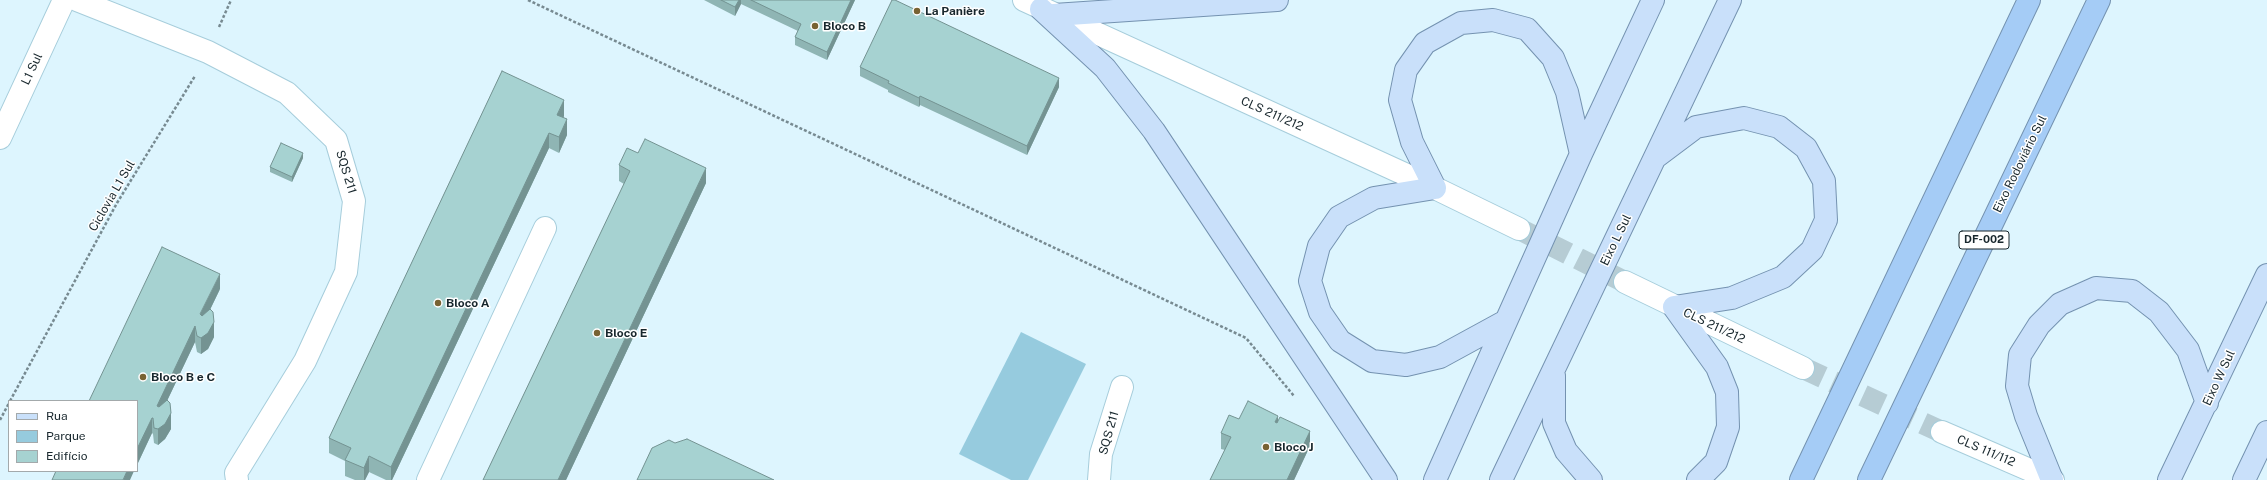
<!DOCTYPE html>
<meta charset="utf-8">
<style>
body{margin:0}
#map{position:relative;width:2267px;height:480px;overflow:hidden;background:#ddf5fe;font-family:"Public Sans",sans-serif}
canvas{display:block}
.legend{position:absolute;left:8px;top:400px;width:130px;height:72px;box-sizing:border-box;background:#fff;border:1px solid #a3a9ab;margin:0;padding:5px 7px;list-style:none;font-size:12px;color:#18272d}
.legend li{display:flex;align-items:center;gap:8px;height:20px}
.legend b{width:20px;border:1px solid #a3a9ab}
</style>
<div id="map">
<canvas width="2267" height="480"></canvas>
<ul class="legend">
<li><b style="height:5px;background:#c9e0fa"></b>Rua</li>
<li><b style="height:11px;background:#96cbde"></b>Parque</li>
<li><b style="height:11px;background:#a6d2d1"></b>Edifício</li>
</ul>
</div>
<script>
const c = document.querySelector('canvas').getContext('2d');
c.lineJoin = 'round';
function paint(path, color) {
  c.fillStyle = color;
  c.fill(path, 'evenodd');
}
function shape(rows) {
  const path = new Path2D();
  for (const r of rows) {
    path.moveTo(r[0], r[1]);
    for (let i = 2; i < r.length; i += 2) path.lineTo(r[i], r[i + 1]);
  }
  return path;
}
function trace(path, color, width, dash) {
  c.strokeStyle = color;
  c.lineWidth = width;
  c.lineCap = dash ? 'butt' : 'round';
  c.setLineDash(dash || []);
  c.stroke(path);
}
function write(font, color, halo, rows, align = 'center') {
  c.font = font + ' "Public Sans",sans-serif';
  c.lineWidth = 3;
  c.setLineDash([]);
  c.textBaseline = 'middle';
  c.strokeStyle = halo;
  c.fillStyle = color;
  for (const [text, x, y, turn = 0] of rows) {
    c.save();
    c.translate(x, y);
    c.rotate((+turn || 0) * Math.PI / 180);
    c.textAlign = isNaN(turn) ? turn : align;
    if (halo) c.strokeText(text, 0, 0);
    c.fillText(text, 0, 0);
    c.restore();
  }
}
paint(shape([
 [1021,332,1086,364,1028,480,1011,480,959,454]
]), '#96cbde');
trace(shape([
 [1519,229,1625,282],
 [1803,368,1942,432]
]), '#b6ccd4', 22, [22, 11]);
const minor = shape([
 [77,0,208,52,287,93,336,140,354,201,346,272,305,361,236,473,237,480],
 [1024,0,1435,188,1519,229],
 [0,138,64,0],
 [1625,282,1803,368],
 [1942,432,2053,480],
 [428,480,545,228],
 [1099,480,1101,454,1122,387]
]);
const major = shape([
 [1041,9,1105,68,1154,131,1386,480],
 [1054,15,1277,0],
 [1656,157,1696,127,1744,118,1779,127,1806,148,1824,181,1826,220,1812,250,1783,277,1732,298,1674,307,1717,367,1727,392,1728,427,1716,462,1698,480],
 [1506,321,1440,357,1406,365,1372,361,1340,341,1320,312,1310,281,1319,246,1339,217,1374,198,1435,188,1412,142,1400,100,1406,70,1425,43,1461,23,1493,20,1527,29,1553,58,1567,92,1581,154],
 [1554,376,1554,423,1566,451,1591,480],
 [1435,480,1581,154,1653,0],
 [1501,480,1730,0],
 [2052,480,2026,416,2017,386,2020,355,2039,325,2060,304,2096,288,2132,291,2159,312,2188,350,2207,403],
 [2169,480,2267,275],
 [2244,480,2267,432]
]);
const highway = shape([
 [1801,480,2029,0],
 [1869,480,2099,0]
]);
trace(minor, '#a6cddb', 24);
trace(major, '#7492b0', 24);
trace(highway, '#7492b0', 24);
trace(shape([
 [528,0,1246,338,1294,396],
 [219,27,231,0],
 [10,401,117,203,195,76],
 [0,420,9,403]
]), '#778a91', 2.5, [3, 2]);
trace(minor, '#fff', 22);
trace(major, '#c9e0fa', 22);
trace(highway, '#a5ccf6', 22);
paint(shape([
 [704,0,855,0,827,60,795,45,795,37,798,31,741,4,735,16],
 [860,67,1059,87,1027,155,920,105,919,107,888,92,888,90,860,76],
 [502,71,564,116,563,118,567,135,559,153,549,148,392,480,386,480,369,472,365,480,355,480,345,476,345,461,329,453,329,438],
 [303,158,292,182,270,172,270,167],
 [619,165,706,183,566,480,483,480,624,184,619,181],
 [220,289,210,310,214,337,208,349,201,354,197,352,195,342,167,401,171,429,165,439,158,445,154,443,153,434,152,433,137,465,137,401],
 [1239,419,1278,421,1310,446,1294,480,1210,480,1225,450,1221,449,1221,433]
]), '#8fb5b4');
paint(shape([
 [739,0,741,0,741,4,735,16,735,7],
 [851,0,855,0,827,60,827,52],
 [1059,78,1059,87,1027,155,1027,146],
 [920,96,920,105,919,107,919,98],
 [564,100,564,116,557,130,557,115],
 [567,119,567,135,559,153,559,137],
 [549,133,549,148,392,480,391,480,391,467],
 [303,153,303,158,292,182,292,177],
 [706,168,706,183,566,480,558,480],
 [220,274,220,289,200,330,200,314],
 [214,322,214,337,208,349,201,354,201,338],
 [195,326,195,342,157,422,157,406],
 [171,413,171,429,165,439,158,445,158,429],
 [1278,416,1278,431,1275,422],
 [152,418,152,433,137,465,137,449],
 [1310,431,1310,446,1294,480,1287,480],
 [369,456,369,472,365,480,364,480,364,468],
 [127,471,134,471,130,480,123,480]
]), '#749392');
const building = shape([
 [721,0,739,0,735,7,721,0],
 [751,0,851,0,827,52,795,37,801,24,751,0],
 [892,0,895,0,1059,78,1027,146,920,96,919,98,888,83,889,81,860,67,892,0],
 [502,71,564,100,557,115,567,119,559,137,549,133,391,467,369,456,364,468,345,460,351,448,329,438,502,71],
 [645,139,706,168,558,480,483,480,630,171,619,165,627,148,638,153,645,139],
 [281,143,303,153,292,177,270,167,281,143],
 [162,247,220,274,200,314,202,316,210,309,213,312,214,322,208,333,201,338,197,336,195,326,157,406,159,407,167,400,170,403,171,413,165,424,158,429,154,428,153,418,152,418,137,449,137,401,89,401,162,247],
 [1248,401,1278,416,1275,422,1277,423,1280,417,1310,431,1287,480,1210,480,1231,437,1221,433,1229,415,1239,419,1248,401],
 [687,439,774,480,637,480,652,448,669,440,675,443,687,439],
 [56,471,127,471,123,480,52,480,56,471]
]);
paint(building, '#a6d2d1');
trace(building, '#749392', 1);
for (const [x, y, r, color] of [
 [917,11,4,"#786232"],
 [815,26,4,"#786232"],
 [438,303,4,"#786232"],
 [597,333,4,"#786232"],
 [143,377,4,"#786232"],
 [1266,447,4,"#786232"]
]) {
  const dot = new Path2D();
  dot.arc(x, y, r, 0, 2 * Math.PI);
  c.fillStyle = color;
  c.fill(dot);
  trace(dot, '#fff', 1.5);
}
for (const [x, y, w] of [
 [1984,240,50]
]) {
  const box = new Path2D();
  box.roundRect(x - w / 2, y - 9, w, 18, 3);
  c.fillStyle = '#fff';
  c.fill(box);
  trace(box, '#18272d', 1);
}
write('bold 11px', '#18272d', null, [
 ["DF-002",1984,240]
]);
write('bold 12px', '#18272d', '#fff', [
 ["La Panière",925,11],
 ["Bloco B",823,26],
 ["Bloco A",446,303],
 ["Bloco E",605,333],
 ["Bloco B e C",151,377],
 ["Bloco J",1274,447]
], 'left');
write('12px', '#18272d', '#fff', [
 ["L1 Sul",32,69,-65],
 ["CLS 211/212",1272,114,24],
 ["Eixo Rodoviário Sul",2020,164,-64],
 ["SQS 211",346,172,73],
 ["Ciclovia L1 Sul",112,196,-60],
 ["Eixo L Sul",1616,240,-64],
 ["CLS 211/212",1714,326,25],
 ["Eixo W Sul",2219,378,-65],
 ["SQS 211",1109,433,-74],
 ["CLS 111/112",1986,451,23]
]);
</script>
